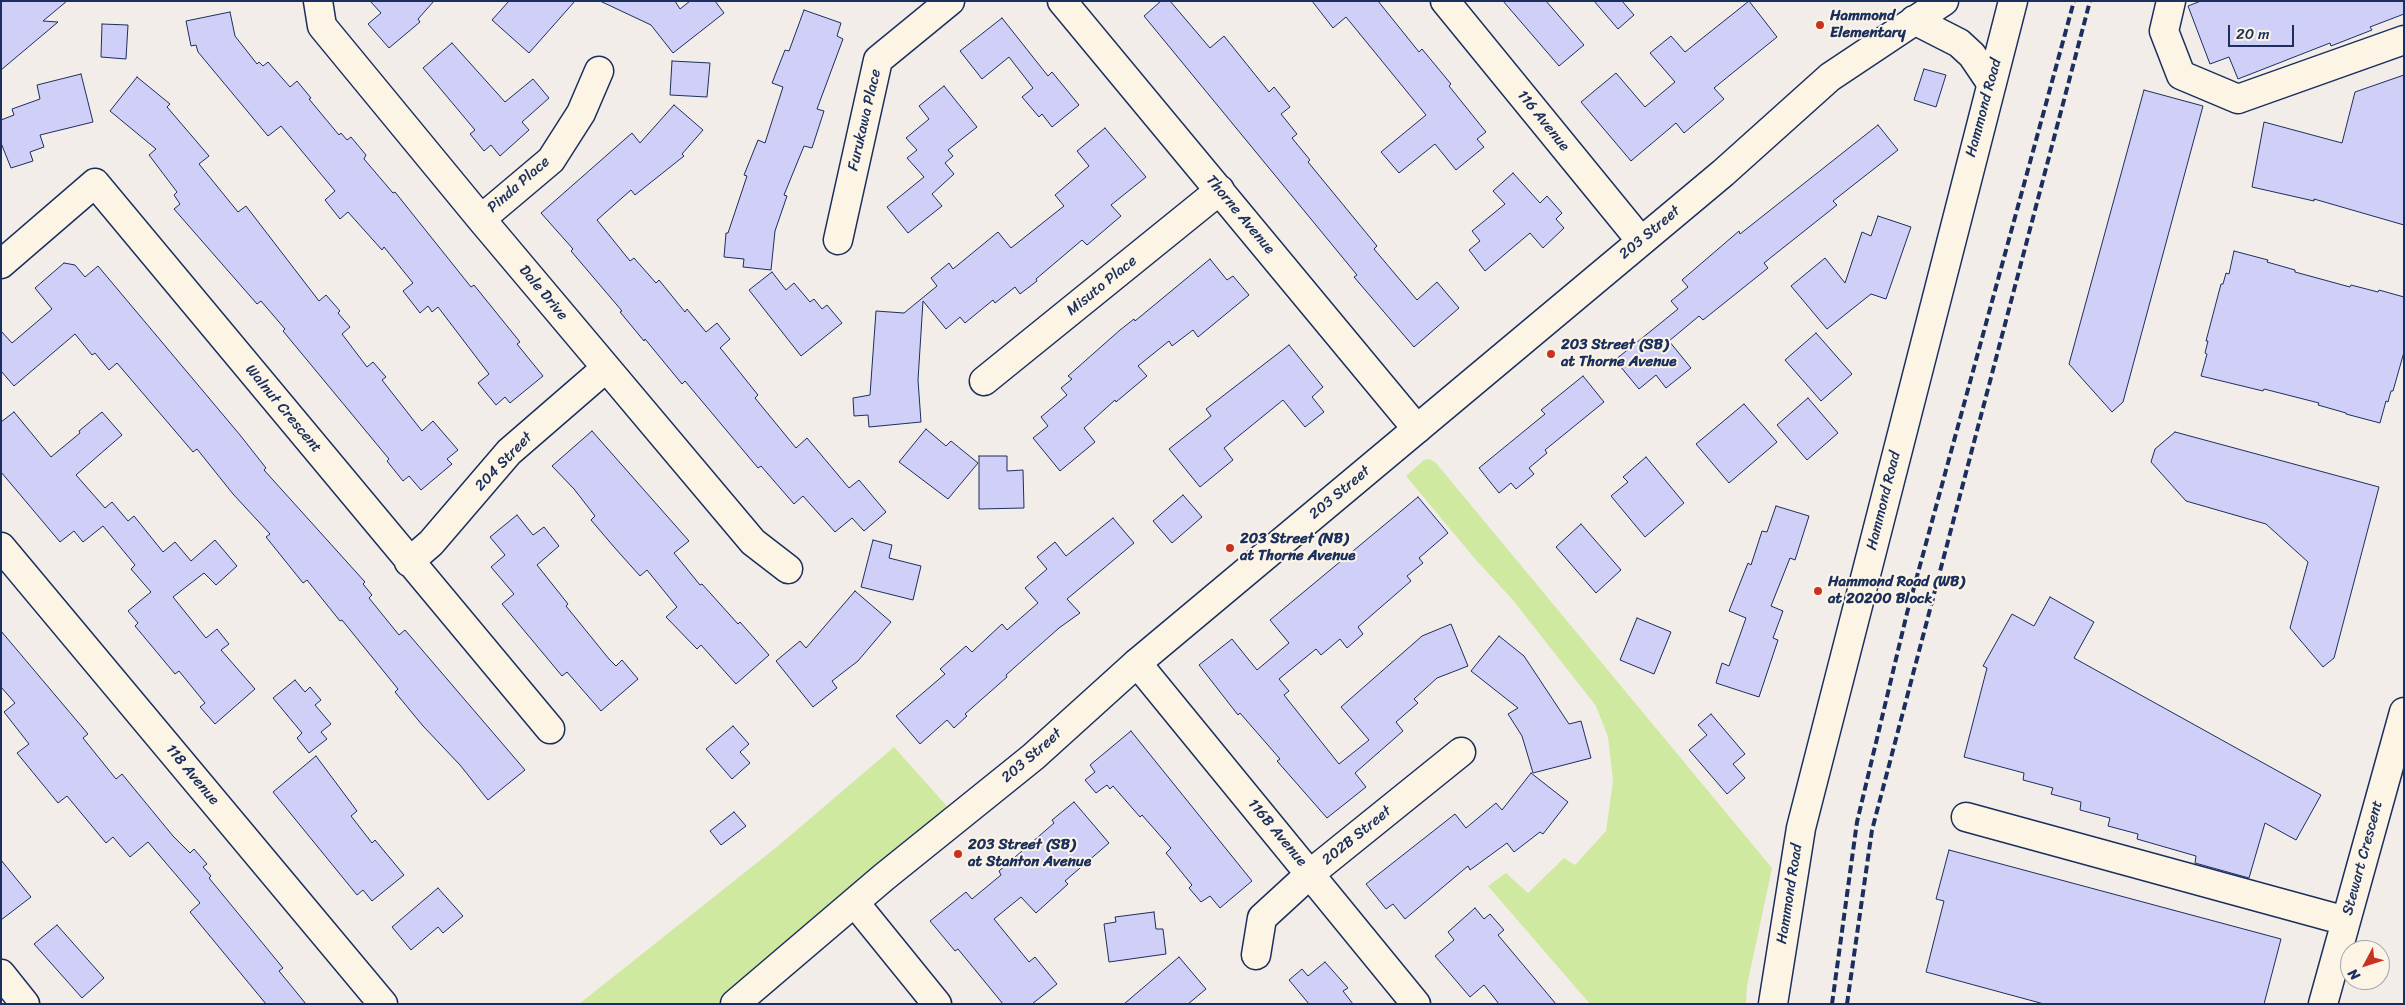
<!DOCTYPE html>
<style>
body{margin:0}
#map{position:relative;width:2405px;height:1005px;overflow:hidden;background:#f3ede9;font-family:Sriracha,sans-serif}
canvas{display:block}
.frame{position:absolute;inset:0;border:2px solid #1b2f5e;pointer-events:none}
.north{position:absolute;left:2340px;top:940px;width:50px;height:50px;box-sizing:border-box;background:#fcf5e5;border:1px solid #a2a6af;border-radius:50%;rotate:230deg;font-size:14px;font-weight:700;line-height:20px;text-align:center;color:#1b2f5e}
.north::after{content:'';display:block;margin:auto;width:18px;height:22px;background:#c8321e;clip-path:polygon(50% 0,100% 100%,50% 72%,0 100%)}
.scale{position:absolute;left:2228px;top:25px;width:66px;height:22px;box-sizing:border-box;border:2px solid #1b2f5e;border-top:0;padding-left:6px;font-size:15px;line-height:18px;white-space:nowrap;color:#1b2f5e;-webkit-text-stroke:4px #fcf5e5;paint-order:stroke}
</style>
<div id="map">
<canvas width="2405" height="1005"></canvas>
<div class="frame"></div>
<div class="north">N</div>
<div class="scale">20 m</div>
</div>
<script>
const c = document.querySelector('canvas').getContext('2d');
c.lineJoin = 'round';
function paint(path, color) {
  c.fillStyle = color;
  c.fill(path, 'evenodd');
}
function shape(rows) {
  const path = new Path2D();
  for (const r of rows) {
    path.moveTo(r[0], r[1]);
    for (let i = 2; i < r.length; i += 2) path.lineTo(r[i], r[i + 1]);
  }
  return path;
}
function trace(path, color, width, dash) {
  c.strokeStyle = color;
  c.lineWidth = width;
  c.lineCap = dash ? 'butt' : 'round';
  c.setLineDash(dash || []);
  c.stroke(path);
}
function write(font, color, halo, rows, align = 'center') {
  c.font = font + ' Sriracha,sans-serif';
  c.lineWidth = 4;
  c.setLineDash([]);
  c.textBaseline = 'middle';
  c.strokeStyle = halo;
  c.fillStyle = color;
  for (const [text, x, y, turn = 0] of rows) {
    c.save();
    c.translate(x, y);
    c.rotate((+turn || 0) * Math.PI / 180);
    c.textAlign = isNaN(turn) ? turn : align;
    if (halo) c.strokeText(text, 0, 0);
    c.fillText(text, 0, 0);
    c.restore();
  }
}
paint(shape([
 [1430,459,1436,463,1772,868,1747,986,1746,1004,1590,1004,1488,886,1506,873,1528,893,1564,858,1575,865,1606,831,1613,781,1608,737,1596,706,1512,599,1476,560,1406,476,1424,460],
 [894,747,954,814,735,1004,579,1004,778,846]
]), '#cfe9a0');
const building = shape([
 [1,1,67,1,43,21,58,22,1,70,1,1],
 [370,1,434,1,418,19,420,22,389,48,368,24,381,13,370,1],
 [509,1,575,1,529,53,492,20,509,1],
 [600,1,675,1,680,9,690,1,715,1,724,13,673,53,651,25,600,1],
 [1161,1,1170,1,1210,48,1224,36,1269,92,1274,87,1290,107,1281,114,1297,134,1292,138,1310,160,1308,162,1377,246,1374,249,1417,300,1437,282,1459,308,1414,347,1354,277,1357,275,1144,16,1161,1],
 [1312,1,1378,1,1419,52,1422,49,1451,84,1449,86,1486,132,1477,139,1484,147,1456,170,1435,144,1399,173,1381,152,1426,115,1346,17,1333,28,1312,1],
 [1503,1,1546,1,1584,45,1559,66,1503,1],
 [1594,1,1622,1,1634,15,1618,29,1594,1],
 [1749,1,1777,37,1714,88,1724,99,1684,133,1676,123,1631,161,1581,102,1616,73,1645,107,1675,82,1650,53,1671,36,1685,52,1749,1],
 [2201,1,2404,1,2404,14,2370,27,2372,30,2331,46,2330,43,2238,79,2229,57,2210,64,2188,6,2201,1],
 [804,10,841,23,837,36,843,39,817,109,824,111,812,148,804,146,784,195,787,196,775,231,771,270,743,267,744,259,724,257,726,233,728,233,747,176,744,175,758,140,765,143,783,87,772,83,785,50,789,51,804,10],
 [230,12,235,36,257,64,259,62,263,66,268,62,290,87,297,81,311,98,309,99,339,135,341,133,347,140,351,137,366,155,364,159,393,193,395,192,471,287,474,285,520,342,517,344,543,376,510,403,505,397,496,405,478,383,489,374,438,307,432,312,428,306,420,313,403,291,413,283,384,247,382,250,348,212,340,219,325,200,335,191,281,126,268,136,198,52,196,45,191,46,186,21,230,12],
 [1002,18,1048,76,1052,72,1079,105,1052,127,1042,114,1039,117,1022,97,1033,88,1009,57,982,79,960,51,1002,18],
 [102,24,128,25,126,59,101,57,102,24],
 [452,43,505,102,533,79,549,98,522,122,529,130,500,156,491,145,484,151,470,134,475,130,423,68,452,43],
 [672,61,710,63,707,97,670,95,672,61],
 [1924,69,1946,75,1936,107,1914,100,1924,69],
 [81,74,93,122,40,135,44,147,30,152,33,161,11,168,1,143,1,120,14,115,12,109,40,99,37,85,81,74],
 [2404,75,2404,225,2314,199,2314,201,2252,187,2264,122,2342,143,2355,92,2404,75],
 [137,77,170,104,167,107,209,156,199,164,238,212,246,206,319,301,326,295,340,311,338,313,350,327,342,334,367,367,373,362,386,377,382,380,422,431,433,421,458,450,447,459,452,464,421,490,409,476,403,481,387,461,389,459,283,331,285,329,261,301,257,304,174,209,180,204,174,195,177,192,149,155,156,149,110,111,137,77],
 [944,86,977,127,948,150,953,156,945,163,954,174,932,194,942,206,908,233,887,207,924,177,907,158,917,150,906,138,929,119,919,106,944,86],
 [2144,90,2203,106,2123,402,2112,412,2069,364,2144,90],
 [674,105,703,130,682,154,684,156,635,195,631,190,597,220,630,261,634,258,656,283,659,280,685,312,687,309,706,332,717,323,730,339,720,348,722,350,758,395,755,398,796,448,807,438,849,488,859,480,886,512,864,531,852,518,835,532,803,496,794,504,761,466,758,468,685,381,682,384,645,339,644,341,620,312,622,311,571,251,573,249,541,213,632,133,640,143,674,105],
 [1878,125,1898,150,1833,201,1837,205,1764,263,1768,268,1703,320,1699,316,1669,341,1691,368,1666,388,1656,375,1639,389,1615,360,1678,309,1671,301,1688,287,1682,280,1739,231,1740,234,1878,125],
 [1105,128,1146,177,1111,205,1121,216,1087,245,1082,240,1036,279,1037,281,1020,294,1015,287,995,303,993,300,965,323,960,317,946,329,923,301,918,380,921,422,869,427,868,415,854,416,853,398,870,395,876,311,904,313,937,286,931,278,949,263,953,269,998,232,1011,248,1064,206,1055,195,1089,166,1077,151,1105,128],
 [1513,173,1540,203,1547,196,1562,213,1556,219,1564,228,1543,248,1530,233,1485,271,1469,250,1480,241,1472,231,1505,204,1493,191,1513,173],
 [1878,216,1911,227,1886,299,1871,294,1827,329,1791,286,1825,258,1845,283,1862,232,1871,236,1878,216],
 [2234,251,2268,260,2267,262,2295,270,2295,272,2350,287,2351,285,2378,292,2379,290,2404,297,2404,352,2393,391,2391,391,2388,402,2386,401,2380,423,2346,414,2346,413,2318,405,2319,403,2264,389,2263,391,2201,376,2207,354,2205,353,2208,341,2206,341,2221,284,2223,284,2226,273,2229,274,2234,251],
 [1210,259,1227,280,1233,276,1249,295,1198,337,1193,330,1172,346,1169,341,1138,366,1147,376,1116,402,1115,400,1084,428,1095,442,1060,471,1033,438,1048,426,1041,417,1067,395,1061,388,1072,379,1068,376,1120,330,1134,319,1135,321,1210,259],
 [64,263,75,265,85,277,98,266,240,435,266,468,264,470,365,582,363,584,372,595,369,598,399,635,405,630,525,770,488,800,460,765,423,726,395,692,398,689,342,620,340,621,307,580,303,583,266,537,270,534,233,494,197,449,193,452,117,363,109,370,95,353,92,355,75,334,14,386,1,371,1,331,12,343,52,309,35,288,64,263],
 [772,272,786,290,794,283,810,302,814,299,822,309,827,305,842,323,801,356,749,290,772,272],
 [1816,333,1852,374,1821,401,1785,360,1816,333],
 [1289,345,1323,387,1312,397,1324,412,1305,427,1283,400,1224,448,1233,460,1200,487,1169,449,1211,416,1206,409,1289,345],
 [1583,376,1604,402,1545,450,1547,453,1529,468,1534,474,1516,489,1511,483,1499,493,1479,468,1545,414,1541,410,1583,376],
 [1808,398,1838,433,1807,460,1777,425,1808,398],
 [1744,404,1777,442,1729,483,1696,444,1744,404],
 [14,412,51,457,80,433,79,431,102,412,122,435,76,475,105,508,112,502,128,521,134,516,163,552,175,542,191,561,215,540,237,566,216,585,204,573,173,597,206,638,217,629,229,644,221,650,255,689,215,724,200,707,205,703,179,671,175,674,135,626,138,623,128,611,151,592,131,569,135,565,103,526,83,542,74,531,60,542,1,472,1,422,14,412],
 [926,429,946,446,951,441,978,463,948,499,899,462,926,429],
 [592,431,689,541,674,553,700,585,702,584,738,624,740,622,769,655,736,684,701,645,697,649,666,617,677,607,647,570,640,576,614,547,591,520,595,516,574,489,552,466,592,431],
 [2175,432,2379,487,2334,658,2323,667,2290,628,2308,562,2266,524,2186,501,2151,462,2155,449,2175,432],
 [979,456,1007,456,1007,471,1023,470,1024,508,979,509,979,456],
 [1646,457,1684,503,1645,537,1611,496,1628,482,1623,477,1646,457],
 [1183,495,1202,517,1172,543,1153,521,1183,495],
 [1418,497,1448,533,1419,558,1423,563,1407,576,1411,581,1358,627,1363,634,1347,648,1340,639,1321,655,1316,649,1279,679,1289,691,1284,695,1339,764,1369,740,1341,707,1422,636,1451,624,1468,666,1437,678,1414,699,1418,703,1396,722,1403,731,1355,773,1366,787,1327,818,1277,761,1280,759,1240,713,1238,715,1199,665,1232,639,1257,670,1289,643,1270,620,1418,497],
 [1776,506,1809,516,1795,560,1790,558,1771,606,1783,611,1773,638,1778,640,1759,697,1716,683,1722,663,1729,666,1746,618,1729,611,1748,563,1751,565,1762,531,1767,532,1776,506],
 [517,515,533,535,544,527,559,546,537,565,568,604,566,606,609,659,616,666,622,660,638,679,601,711,567,672,562,676,502,604,514,594,491,567,505,555,490,537,517,515],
 [1113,518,1134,543,1067,599,1080,613,1059,628,1006,675,1007,677,965,714,967,716,954,728,947,720,920,744,896,716,945,674,940,669,966,646,972,652,1002,624,1007,630,1038,603,1025,588,1047,569,1037,557,1055,542,1066,556,1113,518],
 [1581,524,1621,570,1596,593,1556,547,1581,524],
 [873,540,892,545,889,558,921,566,913,600,861,587,873,540],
 [855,591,891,622,858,661,832,681,837,688,813,707,776,661,800,641,806,648,855,591],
 [2050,597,2094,622,2074,658,2321,795,2296,840,2265,823,2249,878,2195,863,2196,856,2137,839,2138,834,2108,826,2110,818,2080,810,2081,802,2051,794,2053,788,2023,780,2024,773,1964,757,1987,668,1983,666,2012,614,2034,626,2050,597],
 [1637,618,1671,632,1654,674,1620,660,1637,618],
 [1,631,88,734,83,738,116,779,122,774,173,836,190,853,194,849,207,864,203,867,211,876,209,878,283,968,279,971,306,1004,266,1004,190,912,200,903,148,842,130,857,113,837,106,843,67,796,58,803,17,753,29,744,4,712,15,703,1,687,1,631],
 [1499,636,1524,656,1569,724,1581,721,1591,758,1533,773,1522,736,1508,714,1518,708,1471,671,1499,636],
 [295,680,305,692,310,687,321,700,315,705,331,724,321,732,327,739,309,753,297,738,302,733,273,698,295,680],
 [1711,714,1745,754,1733,764,1745,778,1727,794,1689,750,1707,735,1698,725,1711,714],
 [733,726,749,744,740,752,750,763,732,779,706,749,733,726],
 [1131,731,1252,881,1220,908,1210,896,1201,902,1189,888,1192,885,1166,853,1171,848,1142,815,1140,817,1113,786,1110,789,1107,785,1096,793,1085,780,1095,772,1090,765,1131,731],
 [316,756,357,811,351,816,372,843,375,840,404,875,372,901,363,890,357,895,273,792,316,756],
 [1531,773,1568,802,1543,834,1540,832,1514,852,1507,843,1470,870,1468,866,1405,919,1393,904,1386,909,1366,884,1455,814,1466,828,1496,803,1502,810,1531,773],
 [1074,802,1109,843,1065,881,1068,884,1036,913,1021,897,994,919,1029,962,1035,957,1057,984,1032,1004,1003,1004,958,949,955,951,930,921,966,892,972,899,1001,875,999,871,1054,823,1052,820,1074,802],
 [734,812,746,826,721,845,710,831,734,812],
 [1949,850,2281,939,2264,1004,2044,1004,1926,972,1944,901,1936,899,1949,850],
 [1,860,31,897,1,920,1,860],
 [438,888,463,916,443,933,438,927,411,950,392,927,438,888],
 [1475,908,1484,919,1490,914,1504,930,1498,935,1556,1004,1499,1004,1484,985,1470,997,1435,956,1454,940,1448,932,1475,908],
 [1154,912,1156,929,1163,929,1166,954,1109,962,1104,924,1116,922,1115,917,1154,912],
 [57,925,104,978,82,998,34,944,57,925],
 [1179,957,1206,989,1188,1004,1124,1004,1179,957],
 [1325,962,1348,988,1343,991,1353,1004,1309,1004,1289,980,1302,969,1308,976,1325,962]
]);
paint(building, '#cfcff8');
trace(building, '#1b2f5e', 1);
const minor = shape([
 [318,1,322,26,481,219,753,542,788,569],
 [1062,1,1417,429],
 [1445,1,1641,241],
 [2171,1,2164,31,2181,75,2238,99,2404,40],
 [481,219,551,160,581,113,599,71],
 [838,240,878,60,950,1],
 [1,264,95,183,550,729],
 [984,381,1220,190],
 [1,547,383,1004],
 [409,562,431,543,509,452,606,368],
 [1137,663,1416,1004],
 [1966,817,2346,921],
 [855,903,937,1004],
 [1256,955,1262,918,1311,873,1461,752],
 [1,974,25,1004],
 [1773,1004,1801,828,2013,1],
 [2323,1004,2404,712]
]);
const major = shape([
 [1914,20,1959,43,1972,55,1991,83],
 [735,1004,884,877,1033,757,1137,663,1723,173,1830,77,1944,1]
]);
trace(minor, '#1b2f5e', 31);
trace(major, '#1b2f5e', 31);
trace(minor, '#fcf5e5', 28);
trace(major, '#fcf5e5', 28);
trace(shape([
 [1832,1004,1857,822,1907,613,2074,1],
 [1847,1004,1872,830,2090,1]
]), '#1b2f5e', 4, [8, 4]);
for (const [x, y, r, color] of [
 [1820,25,5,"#c8321e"],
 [1551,354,5,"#c8321e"],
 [1230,548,5,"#c8321e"],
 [1818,591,5,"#c8321e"],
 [958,854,5,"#c8321e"]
]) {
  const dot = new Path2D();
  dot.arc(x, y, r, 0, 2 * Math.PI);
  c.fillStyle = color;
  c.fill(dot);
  trace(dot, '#fcf5e5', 2);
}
write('bold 15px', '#1b2f5e', '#fcf5e5', [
 ["Hammond",1830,16],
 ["Elementary",1830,33],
 ["203 Street (SB)",1561,345],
 ["at Thorne Avenue",1561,362],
 ["203 Street (NB)",1240,539],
 ["at Thorne Avenue",1240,556],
 ["Hammond Road (WB)",1828,582],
 ["at 20200 Block",1828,599],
 ["203 Street (SB)",968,845],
 ["at Stanton Avenue",968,862]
], 'left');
write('15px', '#1b2f5e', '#fcf5e5', [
 ["Hammond Road",1984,108,-75],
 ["Furukawa Place",865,120,-77],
 ["116 Avenue",1543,121,51],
 ["Pinda Place",519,185,-41],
 ["Thorne Avenue",1240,215,50],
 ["203 Street",1650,233,-40],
 ["Misuto Place",1102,286,-39],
 ["Dale Drive",543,293,50],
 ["Walnut Crescent",283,409,50],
 ["204 Street",504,462,-46],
 ["203 Street",1340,493,-40],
 ["Hammond Road",1884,501,-76],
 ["203 Street",1032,756,-41],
 ["118 Avenue",192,775,50],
 ["116B Avenue",1277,833,50],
 ["202B Street",1357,836,-39],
 ["Stewart Crescent",2363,858,-75],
 ["Hammond Road",1790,894,-81]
]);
</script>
